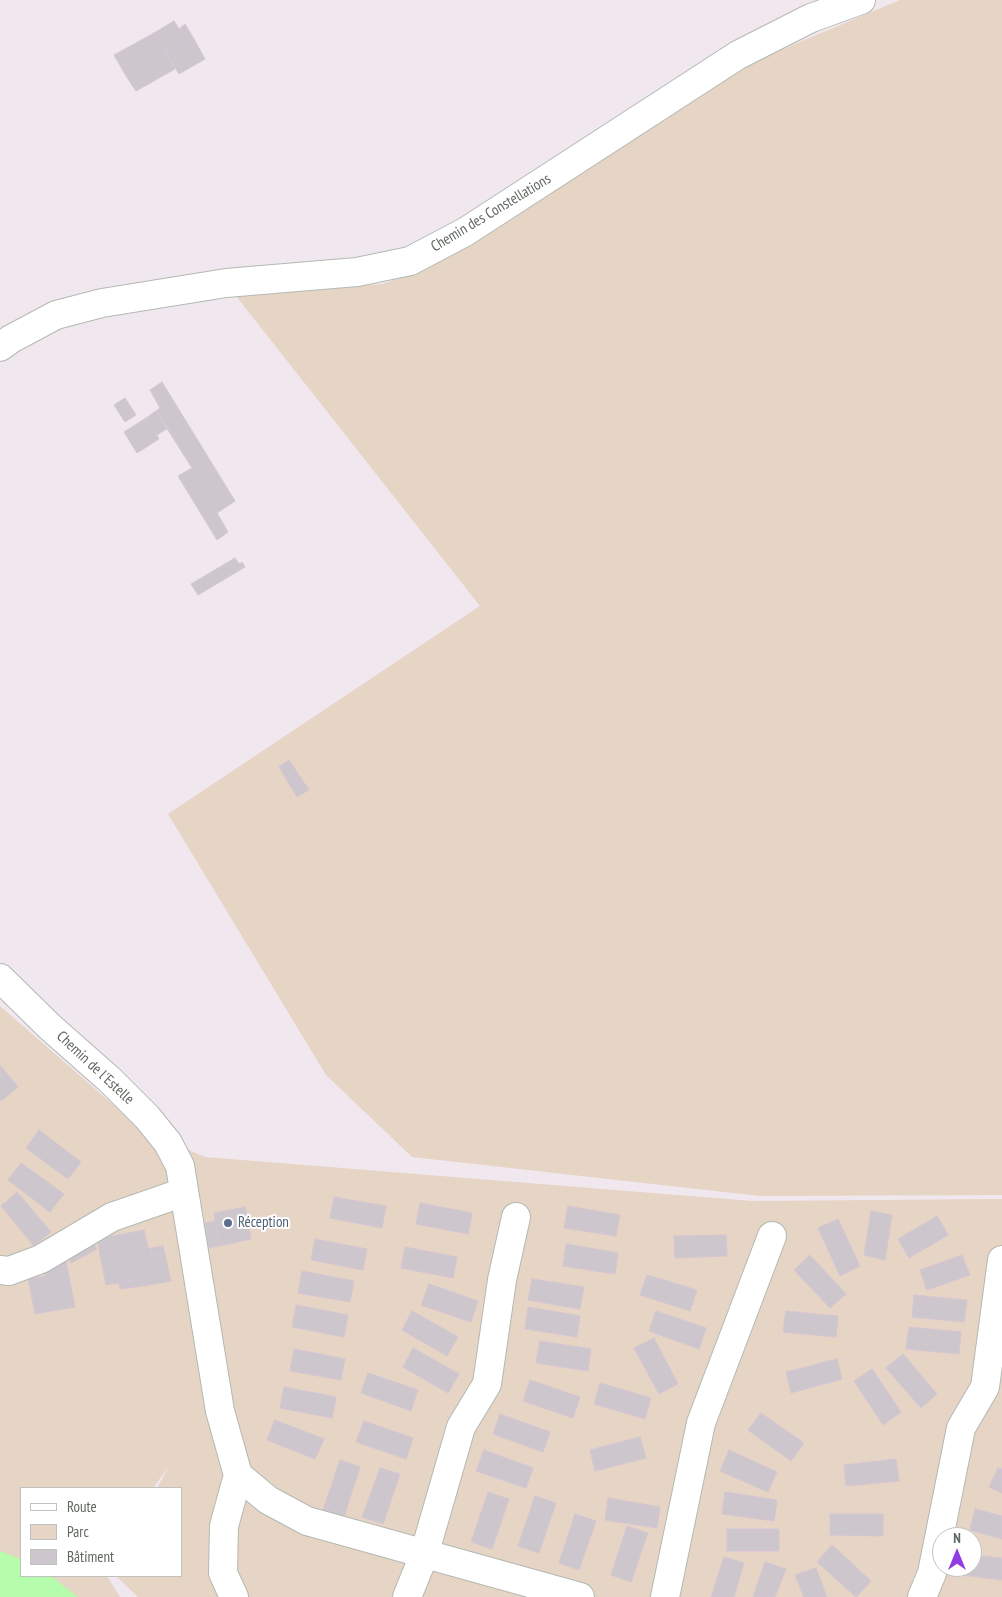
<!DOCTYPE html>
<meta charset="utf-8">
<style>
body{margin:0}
#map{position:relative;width:1002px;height:1597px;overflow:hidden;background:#f0e8ee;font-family:"PT Sans Narrow",sans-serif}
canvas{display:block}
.legend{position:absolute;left:20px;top:1487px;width:162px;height:90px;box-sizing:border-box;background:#fff;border:1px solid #bfc2bf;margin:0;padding:6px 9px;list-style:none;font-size:15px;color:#5f675f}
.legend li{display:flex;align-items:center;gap:10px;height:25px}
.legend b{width:25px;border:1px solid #bfc2bf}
.north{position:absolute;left:932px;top:1527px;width:50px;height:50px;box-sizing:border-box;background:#fff;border:1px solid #bfc2bf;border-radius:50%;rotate:0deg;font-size:14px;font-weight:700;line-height:20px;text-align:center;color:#5f675f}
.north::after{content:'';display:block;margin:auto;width:18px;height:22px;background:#933be3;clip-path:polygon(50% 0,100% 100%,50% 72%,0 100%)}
</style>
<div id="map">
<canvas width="1002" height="1597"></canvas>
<ul class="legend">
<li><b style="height:6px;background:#fff"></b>Route</li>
<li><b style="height:14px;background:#e6d4c5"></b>Parc</li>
<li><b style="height:14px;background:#cec6cd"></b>Bâtiment</li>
</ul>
<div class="north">N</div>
</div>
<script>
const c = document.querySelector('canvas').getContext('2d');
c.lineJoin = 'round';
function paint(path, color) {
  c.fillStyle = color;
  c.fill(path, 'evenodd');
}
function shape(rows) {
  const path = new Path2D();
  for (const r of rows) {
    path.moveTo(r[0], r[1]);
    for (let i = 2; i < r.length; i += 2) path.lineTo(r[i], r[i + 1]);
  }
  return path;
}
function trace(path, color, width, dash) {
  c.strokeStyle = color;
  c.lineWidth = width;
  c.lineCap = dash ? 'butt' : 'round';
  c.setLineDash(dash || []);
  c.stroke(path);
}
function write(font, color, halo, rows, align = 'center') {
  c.font = font + ' "PT Sans Narrow",sans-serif';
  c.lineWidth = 4;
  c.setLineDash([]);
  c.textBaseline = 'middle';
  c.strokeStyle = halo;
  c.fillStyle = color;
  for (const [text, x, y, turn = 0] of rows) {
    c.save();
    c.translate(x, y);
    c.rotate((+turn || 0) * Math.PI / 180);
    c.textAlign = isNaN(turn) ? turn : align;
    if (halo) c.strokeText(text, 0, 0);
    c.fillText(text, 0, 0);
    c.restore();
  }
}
paint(shape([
 [900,0,1002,0,1002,1195,760,1196,412,1157,326,1075,168,814,480,606,236,296,382,284,425,270,733,70],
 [0,1006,141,1129,205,1157,752,1201,1002,1199,1002,1597,138,1597,116,1576,181,1576,181,1488,157,1488,169,1466,153,1488,21,1488,21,1576,107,1576,120,1597,0,1597],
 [942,1537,972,1537,972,1567,942,1567]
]), '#e6d4c5');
paint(shape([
 [0,1551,21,1559,21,1576,51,1576,78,1597,0,1597]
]), '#b5fcac');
const building = shape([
 [174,21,179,29,185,24,194,39,167,54,154,33,174,21],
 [154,33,167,54,126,76,114,55,154,33],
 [194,39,205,59,179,74,167,54,194,39],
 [167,54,175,69,136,91,126,76,167,54],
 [162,382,235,501,217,513,228,532,217,540,178,476,192,468,156,411,160,408,150,390,162,382],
 [125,398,136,415,125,422,114,405,125,398],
 [156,411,168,428,157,435,146,418,156,411],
 [146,418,159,439,137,453,124,432,146,418],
 [235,558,239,564,242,562,245,567,198,595,191,584,235,558],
 [289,760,309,790,297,797,279,767,289,760],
 [0,1065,18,1087,1,1101,0,1099,0,1065],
 [39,1130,81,1162,68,1179,26,1148,39,1130],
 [21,1163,64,1194,50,1212,8,1180,21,1163],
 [17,1192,51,1232,34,1246,1,1206,17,1192],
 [334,1197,386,1206,382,1228,330,1218,334,1197],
 [420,1203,472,1213,468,1234,416,1224,420,1203],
 [568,1206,620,1215,616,1236,564,1228,568,1206],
 [245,1207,251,1239,219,1246,214,1213,245,1207],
 [871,1211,892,1215,885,1260,864,1255,871,1211],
 [937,1216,948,1235,909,1258,898,1239,937,1216],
 [838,1219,860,1266,840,1276,818,1228,838,1219],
 [215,1221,219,1246,209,1248,205,1223,215,1221],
 [144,1230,148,1248,151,1248,152,1256,165,1254,171,1281,143,1286,141,1279,106,1285,97,1239,144,1230],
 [726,1235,727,1256,675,1258,674,1236,726,1235],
 [315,1239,367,1249,363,1270,311,1260,315,1239],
 [92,1241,97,1249,71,1263,67,1255,92,1241],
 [566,1244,618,1253,615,1274,563,1266,566,1244],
 [163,1246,165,1254,152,1256,151,1248,163,1246],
 [405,1247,457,1257,453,1278,401,1268,405,1247],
 [810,1255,846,1294,830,1308,794,1270,810,1255],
 [962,1255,970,1275,927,1290,920,1270,962,1255],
 [65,1256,75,1307,35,1314,28,1279,45,1276,44,1266,65,1256],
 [302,1271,354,1281,350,1302,298,1293,302,1271],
 [647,1275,697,1290,690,1311,640,1295,647,1275],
 [141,1279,143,1286,120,1289,119,1283,141,1279],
 [532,1279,584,1287,580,1309,528,1300,532,1279],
 [429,1284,478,1301,471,1322,421,1305,429,1284],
 [914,1295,967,1300,964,1322,912,1317,914,1295],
 [296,1305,348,1315,344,1337,292,1327,296,1305],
 [528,1307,580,1316,577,1337,525,1329,528,1307],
 [412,1311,458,1337,447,1356,402,1330,412,1311],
 [656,1311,706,1328,699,1349,649,1331,656,1311],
 [786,1311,838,1316,836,1337,783,1332,786,1311],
 [909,1327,961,1332,959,1354,906,1349,909,1327],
 [654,1338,678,1384,659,1394,634,1348,654,1338],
 [540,1341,591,1349,588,1371,536,1363,540,1341],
 [413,1348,459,1374,448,1393,403,1367,413,1348],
 [294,1349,345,1359,341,1380,290,1371,294,1349],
 [903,1354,937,1394,921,1408,886,1368,903,1354],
 [837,1359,842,1379,791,1393,786,1372,837,1359],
 [872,1369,901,1412,883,1425,854,1381,872,1369],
 [368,1373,418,1390,411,1411,361,1393,368,1373],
 [530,1380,580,1397,573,1418,523,1401,530,1380],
 [600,1383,651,1398,645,1419,594,1404,600,1383],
 [284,1387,336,1397,332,1418,280,1408,284,1387],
 [761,1413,804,1443,791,1461,748,1430,761,1413],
 [500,1414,550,1432,543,1452,493,1434,500,1414],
 [275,1420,324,1439,315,1459,267,1440,275,1420],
 [364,1421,413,1438,406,1459,356,1442,364,1421],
 [640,1437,646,1458,595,1471,590,1450,640,1437],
 [484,1450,533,1468,526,1488,476,1471,484,1450],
 [729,1450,777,1472,768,1492,720,1471,729,1450],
 [896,1459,899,1481,846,1486,844,1465,896,1459],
 [340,1460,360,1467,344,1517,323,1510,340,1460],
 [380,1468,400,1474,383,1524,362,1517,380,1468],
 [998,1468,1002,1469,1002,1493,989,1487,998,1468],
 [488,1492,509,1499,492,1549,471,1542,488,1492],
 [725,1492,777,1500,774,1521,722,1514,725,1492],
 [535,1496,556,1503,539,1553,518,1546,535,1496],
 [608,1498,660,1507,657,1528,605,1520,608,1498],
 [975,1509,1002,1516,1002,1539,970,1530,975,1509],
 [575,1514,596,1521,579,1570,559,1563,575,1514],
 [830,1514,883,1514,883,1536,830,1535,830,1514],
 [627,1526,648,1533,631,1582,611,1575,627,1526],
 [727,1529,779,1529,779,1551,727,1551,727,1529],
 [832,1545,871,1581,856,1597,817,1562,832,1545],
 [972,1555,1002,1558,1002,1580,962,1575,963,1567,972,1567,972,1555],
 [724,1557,744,1563,734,1597,711,1597,724,1557],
 [765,1562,786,1569,775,1597,753,1597,765,1562],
 [816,1568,827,1597,804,1597,795,1575,816,1568]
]);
paint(building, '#cec6cd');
trace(building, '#d5c6d3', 1);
const minor = shape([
 [0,347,11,339,56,315,102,303,226,283,357,272,410,261,465,232,738,55,811,18,861,0],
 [0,978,50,1027,110,1080,147,1117,168,1143,180,1166,220,1411,238,1475,268,1500,307,1521,580,1597],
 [0,1270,9,1271,41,1259,112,1217,184,1192],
 [234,1597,223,1573,224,1526,238,1475],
 [407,1597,424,1555,461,1427,487,1384,502,1280,516,1217],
 [665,1597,701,1423,772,1236],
 [922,1597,932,1573,961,1428,985,1387,1002,1260]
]);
trace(minor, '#b3b9b3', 30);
trace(minor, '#fff', 28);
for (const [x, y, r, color] of [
 [228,1223,5,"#5c6f8a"]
]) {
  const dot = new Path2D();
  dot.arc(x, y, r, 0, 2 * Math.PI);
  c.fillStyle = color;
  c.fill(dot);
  trace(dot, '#fff', 2);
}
write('15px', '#5f675f', '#fff', [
 ["Chemin des Constellations",491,213,-31],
 ["Chemin de l'Estelle",95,1068,43]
]);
write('15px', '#4e5e75', '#fff', [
 ["Réception",238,1223]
], 'left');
</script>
